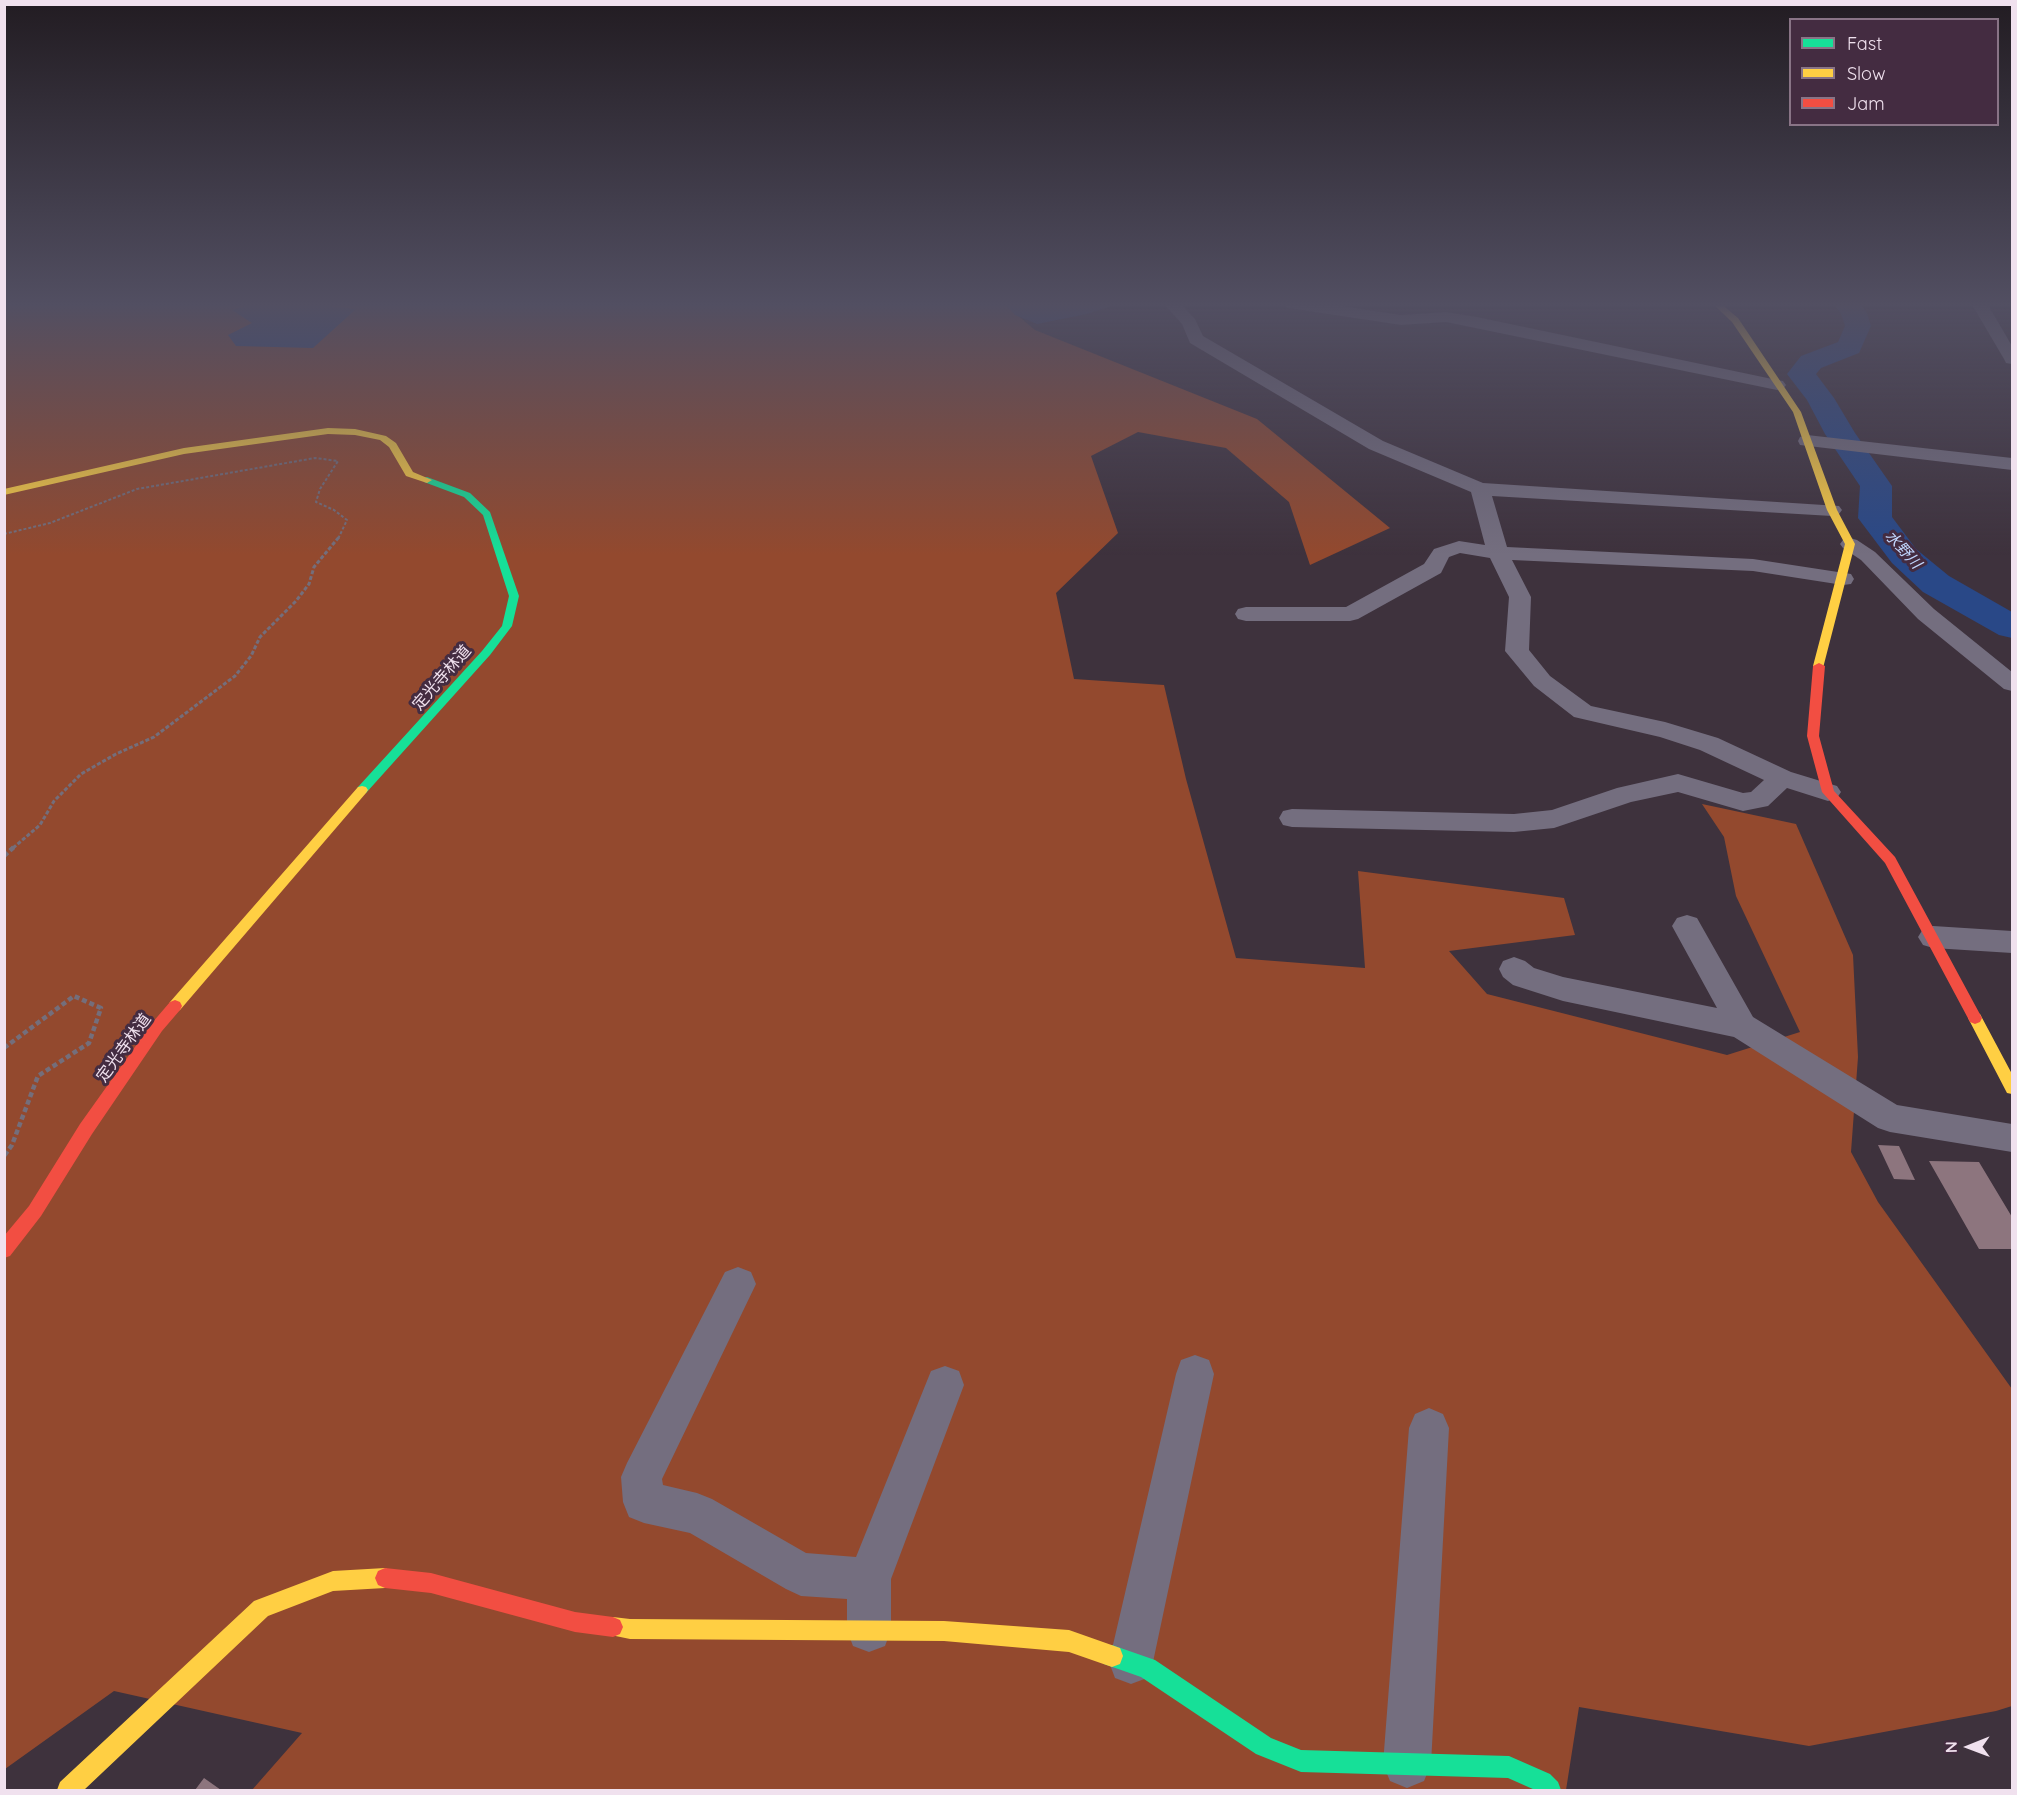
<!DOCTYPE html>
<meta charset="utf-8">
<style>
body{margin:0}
#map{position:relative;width:2017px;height:1795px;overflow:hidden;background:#3e323d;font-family:Quicksand,sans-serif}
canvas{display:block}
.frame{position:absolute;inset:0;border:6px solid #f0e1ee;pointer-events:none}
.legend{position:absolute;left:1789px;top:18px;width:210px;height:108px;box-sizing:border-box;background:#442c41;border:2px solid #897486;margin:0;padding:8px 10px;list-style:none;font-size:18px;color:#f0e1ee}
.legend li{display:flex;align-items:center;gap:12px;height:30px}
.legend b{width:30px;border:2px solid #897486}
.north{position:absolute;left:1939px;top:1717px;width:60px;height:60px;-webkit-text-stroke:4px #442c41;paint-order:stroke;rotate:269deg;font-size:16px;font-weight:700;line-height:24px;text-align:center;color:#f0e1ee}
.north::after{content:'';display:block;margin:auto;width:21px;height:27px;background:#f0e1ee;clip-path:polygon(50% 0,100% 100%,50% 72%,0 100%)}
</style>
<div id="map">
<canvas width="2017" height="1795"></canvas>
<div class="frame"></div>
<ul class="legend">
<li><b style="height:8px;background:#16e098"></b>Fast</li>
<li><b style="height:8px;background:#ffcf43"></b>Slow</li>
<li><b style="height:8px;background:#f24e42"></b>Jam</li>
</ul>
<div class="north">N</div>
</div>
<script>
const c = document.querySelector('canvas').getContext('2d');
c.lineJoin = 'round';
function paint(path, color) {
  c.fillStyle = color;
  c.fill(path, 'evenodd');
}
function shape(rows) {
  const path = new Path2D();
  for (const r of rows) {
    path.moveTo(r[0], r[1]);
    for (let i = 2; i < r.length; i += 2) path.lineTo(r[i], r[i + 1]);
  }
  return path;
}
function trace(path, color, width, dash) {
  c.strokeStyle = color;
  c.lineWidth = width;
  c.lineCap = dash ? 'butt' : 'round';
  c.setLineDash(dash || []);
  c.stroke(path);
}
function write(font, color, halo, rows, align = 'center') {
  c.font = font + ' Quicksand,"Noto Sans JP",sans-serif';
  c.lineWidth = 6;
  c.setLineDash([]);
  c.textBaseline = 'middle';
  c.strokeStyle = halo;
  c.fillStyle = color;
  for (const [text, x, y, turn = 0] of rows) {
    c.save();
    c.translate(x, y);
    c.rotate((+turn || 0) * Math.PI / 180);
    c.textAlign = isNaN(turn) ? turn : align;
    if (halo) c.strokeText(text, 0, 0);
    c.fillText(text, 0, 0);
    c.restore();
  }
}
paint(shape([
 [5,303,1003,303,1035,330,1257,419,1390,528,1310,565,1289,502,1226,448,1138,432,1091,456,1118,533,1056,593,1074,679,1164,685,1186,779,1236,958,1365,968,1358,871,1564,898,1575,935,1449,951,1487,994,1727,1055,1800,1032,1736,896,1724,837,1702,804,1796,824,1853,955,1858,1057,1851,1152,1878,1202,2012,1389,2012,1706,1996,1711,1809,1746,1579,1707,1566,1790,252,1790,302,1733,114,1691,5,1769]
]), '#93492e');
paint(shape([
 [269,303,301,303,356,309,313,348,236,346,228,335,252,323,232,310,251,304],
 [1004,303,1120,303,1087,314,1037,324,1015,315]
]), '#294887');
paint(shape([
 [1833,303,1860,303,1867,313,1871,326,1859,353,1821,368,1816,374,1834,398,1855,433,1892,486,1892,517,1916,549,1949,576,2012,612,2012,638,1999,635,1923,592,1892,563,1858,518,1860,486,1825,434,1807,400,1787,374,1801,356,1838,342,1845,326,1841,314,1833,303]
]), '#294887');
paint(shape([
 [1878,1145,1899,1146,1915,1180,1894,1179],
 [1929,1161,1979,1162,2012,1217,2012,1249,1979,1249],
 [204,1778,221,1790,195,1790]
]), '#8d757e');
trace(shape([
 [4,534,50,523,137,489,315,458,338,461,320,489,316,502,334,510,347,520,338,539]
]), '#746e7b', 2, [3, 2]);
trace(shape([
 [13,848,40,825,54,801,81,774,116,754,154,737,235,676,251,656,260,637,296,601,309,584,314,567,339,537]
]), '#746e7b', 3, [4, 2]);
trace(shape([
 [4,856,15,846],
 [4,1048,74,996,101,1008,89,1043,38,1076,12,1145,4,1156]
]), '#746e7b', 4.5, [5, 3]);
paint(shape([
 [1163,303,1180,303,1195,319,1203,336,1383,441,1483,483,1839,506,1842,510,1839,514,1832,516,1492,496,1507,547,1753,559,1851,574,1854,579,1851,584,1843,585,1753,571,1512,560,1531,597,1529,650,1550,676,1591,706,1665,722,1718,738,1791,772,1837,786,1841,792,1837,798,1828,801,1787,788,1768,806,1743,811,1678,792,1631,802,1554,828,1514,832,1292,827,1283,825,1279,818,1283,811,1292,809,1514,814,1552,810,1617,788,1678,774,1743,793,1751,792,1764,780,1700,750,1660,737,1574,717,1534,686,1505,651,1509,597,1490,558,1460,553,1449,557,1441,573,1358,619,1350,621,1246,621,1238,619,1235,614,1238,609,1246,607,1346,607,1424,564,1434,549,1459,541,1485,545,1471,492,1369,449,1190,343,1182,324,1163,303],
 [1280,303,1322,303,1401,315,1446,312,1477,317,1777,380,1783,381,1786,385,1783,389,1777,390,1446,322,1401,325,1288,308,1280,303],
 [1971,303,1987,303,2012,346,2012,364,2006,363,2004,359,1971,303],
 [1807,435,2012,458,2012,470,1800,445,1798,441,1800,437,1807,435],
 [1850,538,1857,540,1875,552,1934,609,2012,672,2012,691,2004,689,1918,619,1861,560,1843,548,1840,544,1843,540,1850,538],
 [1687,915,1697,918,1753,1017,1897,1105,2012,1124,2012,1152,1890,1132,1878,1128,1734,1037,1563,1001,1513,985,1503,977,1499,969,1503,961,1514,957,1525,961,1534,968,1563,977,1717,1008,1672,926,1677,918,1687,915],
 [1933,926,2012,931,2012,953,1933,948,1923,945,1918,937,1923,929,1933,926],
 [738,1267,751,1272,756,1284,662,1479,663,1485,697,1493,712,1499,806,1553,856,1557,931,1371,945,1366,959,1371,964,1385,891,1579,891,1630,885,1646,869,1652,853,1646,847,1630,847,1599,801,1596,786,1589,690,1533,644,1523,629,1517,623,1502,621,1477,627,1463,725,1272,738,1267],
 [1195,1355,1209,1360,1214,1374,1153,1662,1147,1678,1131,1684,1115,1678,1109,1662,1176,1374,1181,1360,1195,1355],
 [1429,1408,1443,1414,1449,1428,1431,1764,1424,1781,1407,1788,1390,1781,1383,1764,1409,1428,1415,1414,1429,1408]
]), '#746e7f');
paint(shape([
 [427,477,470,493,490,512,519,596,512,626,490,655,366,793,362,794,358,793,356,790,358,787,482,651,502,626,509,596,483,515,464,497,424,482,424,478,427,477],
 [1112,1645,1155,1660,1271,1738,1301,1750,1509,1756,1550,1774,1558,1782,1561,1790,1535,1790,1508,1778,1301,1772,1256,1754,1141,1677,1104,1664,1101,1656,1104,1648,1112,1645]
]), '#16e098');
paint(shape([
 [1712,303,1720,303,1738,318,1801,412,1837,510,1855,544,1823,668,1815,668,1813,666,1845,544,1827,510,1793,412,1732,322,1712,303],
 [328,428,355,429,386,436,396,443,413,472,432,480,427,483,406,476,389,447,380,440,355,435,328,434,184,454,4,495,4,489,184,448,328,428],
 [362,786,366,787,368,790,366,793,180,1010,175,1012,170,1010,168,1006,170,1002,358,787,362,786],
 [1975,1012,1980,1014,2012,1074,2012,1094,2007,1093,1968,1018,1970,1014,1975,1012],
 [385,1568,392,1571,395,1578,392,1585,385,1588,333,1591,268,1616,84,1790,57,1790,60,1782,254,1601,333,1571,385,1568],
 [613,1617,630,1619,944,1621,1069,1630,1120,1648,1123,1656,1120,1664,1112,1667,1069,1652,944,1641,630,1639,606,1634,603,1627,606,1620,613,1617]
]), '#ffcf43');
paint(shape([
 [1819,663,1825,666,1819,736,1834,791,1895,857,1982,1018,1980,1022,1975,1024,1970,1022,1885,863,1822,792,1807,736,1813,666,1819,663],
 [175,1000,180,1002,182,1006,180,1010,162,1031,92,1134,41,1216,10,1256,4,1258,4,1236,29,1206,80,1124,152,1023,170,1002,175,1000],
 [385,1568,431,1573,575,1612,613,1617,620,1620,623,1627,620,1634,613,1637,575,1632,431,1593,385,1588,378,1585,375,1578,378,1571,385,1568]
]), '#f24e42');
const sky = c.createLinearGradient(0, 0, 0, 555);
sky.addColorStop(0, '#221c22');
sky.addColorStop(0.55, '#524f62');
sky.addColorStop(1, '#524f6200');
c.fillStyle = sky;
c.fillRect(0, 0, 2017, 555);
write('italic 15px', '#c1d7fe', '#442c41', [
 ["水野川",1903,550,48]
]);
write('16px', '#f0e1ee', '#442c41', [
 ["定光寺林道",442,678,-49],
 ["定光寺林道",124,1048,-54]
]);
</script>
